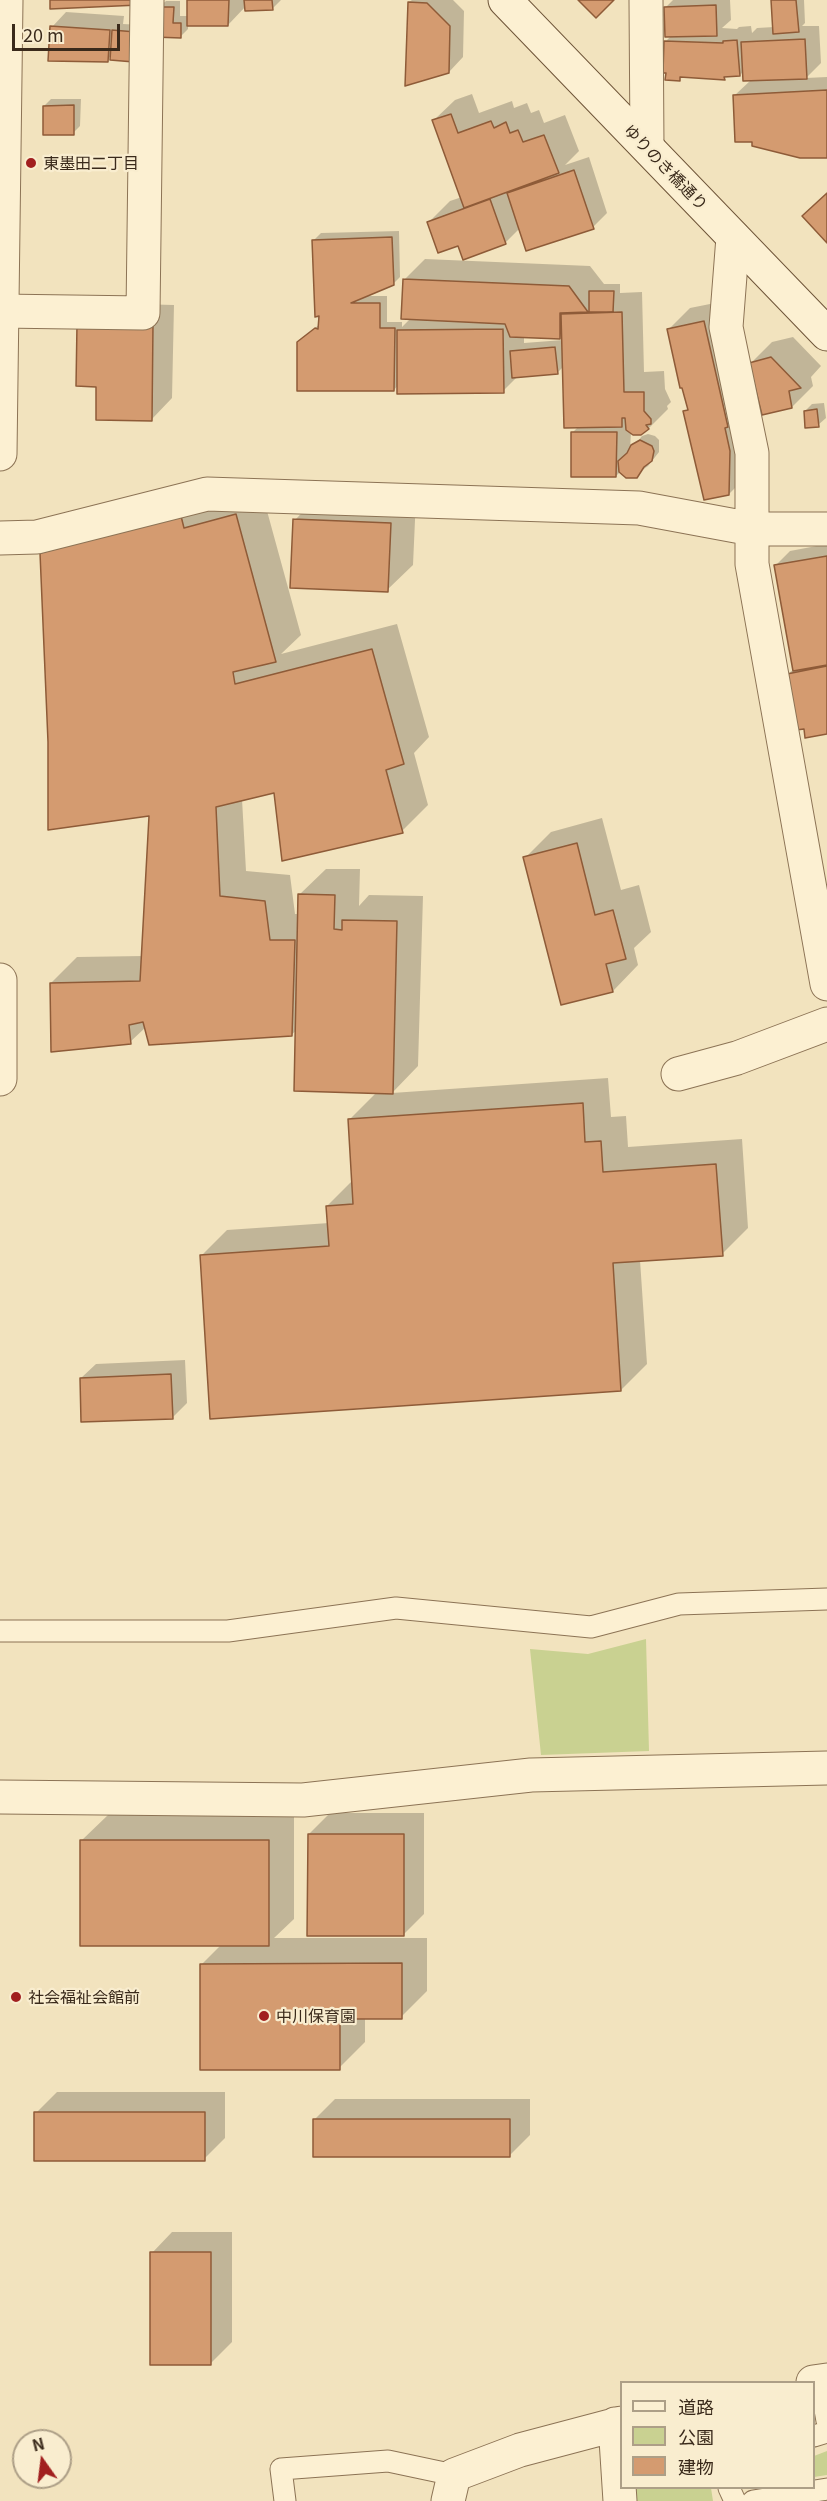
<!DOCTYPE html>
<meta charset="utf-8">
<style>
body{margin:0}
#map{position:relative;width:827px;height:2501px;overflow:hidden;background:#f2e3be;font-family:Georgia,"Noto Sans JP",serif}
canvas{display:block}
.legend{position:absolute;left:620px;top:2381px;width:195px;height:108px;box-sizing:border-box;background:#f9edcf;border:2px solid #ad9f87;margin:0;padding:8px 10px;list-style:none;font-size:18px;color:#3a2a1b}
.legend li{display:flex;align-items:center;gap:12px;height:30px}
.legend b{width:30px;border:2px solid #ad9f87}
.north{position:absolute;left:12px;top:2429px;width:60px;height:60px;box-sizing:border-box;background:#f9edcf;border:2px solid #ad9f87;border-radius:50%;rotate:346deg;font-size:16px;font-weight:700;line-height:24px;text-align:center;color:#3a2a1b}
.north::after{content:'';display:block;margin:auto;width:21px;height:27px;background:#a11f1f;clip-path:polygon(50% 0,100% 100%,50% 72%,0 100%)}
.scale{position:absolute;left:12px;top:24px;width:108px;height:27px;box-sizing:border-box;border:3px solid #3a2a1b;border-top:0;padding-left:8px;font-size:18px;line-height:21px;white-space:nowrap;color:#3a2a1b;-webkit-text-stroke:4px #f9edcf;paint-order:stroke}
</style>
<div id="map">
<canvas width="827" height="2501"></canvas>
<ul class="legend">
<li><b style="height:8px;background:#fcf0d2"></b>道路</li>
<li><b style="height:16px;background:#c9d191"></b>公園</li>
<li><b style="height:16px;background:#d49b70"></b>建物</li>
</ul>
<div class="north">N</div>
<div class="scale">20 m</div>
</div>
<script>
const c = document.querySelector('canvas').getContext('2d');
c.lineJoin = 'round';
function paint(path, color) {
  c.fillStyle = color;
  c.fill(path, 'evenodd');
}
function shape(rows) {
  const path = new Path2D();
  for (const r of rows) {
    path.moveTo(r[0], r[1]);
    for (let i = 2; i < r.length; i += 2) path.lineTo(r[i], r[i + 1]);
  }
  return path;
}
function trace(path, color, width, dash) {
  c.strokeStyle = color;
  c.lineWidth = width;
  c.lineCap = dash ? 'butt' : 'round';
  c.setLineDash(dash || []);
  c.stroke(path);
}
function write(font, color, halo, rows, align = 'center') {
  c.font = font + ' Georgia,"Noto Sans JP",serif';
  c.lineWidth = 4.5;
  c.setLineDash([]);
  c.textBaseline = 'middle';
  c.strokeStyle = halo;
  c.fillStyle = color;
  for (const [text, x, y, turn = 0] of rows) {
    c.save();
    c.translate(x, y);
    c.rotate((+turn || 0) * Math.PI / 180);
    c.textAlign = isNaN(turn) ? turn : align;
    if (halo) c.strokeText(text, 0, 0);
    c.fillText(text, 0, 0);
    c.restore();
  }
}
paint(shape([
 [646,1639,649,1751,541,1755,530,1649,588,1654],
 [827,2451,827,2475,814,2477,814,2456],
 [636,2488,711,2488,713,2501,637,2501]
]), '#c9d191');
paint(shape([
 [189,0,281,0,272,9,246,6,228,25,188,25,188,29,181,36,158,8,166,1,180,1,180,16,189,16],
 [412,0,453,0,464,11,463,57,449,72,409,2],
 [673,0,730,0,731,20,722,28,737,29,739,27,751,26,752,33,757,28,774,27,773,0,804,0,805,23,802,26,819,26,821,63,806,78,827,77,827,157,735,95,751,80,744,71,740,75,726,76,724,78,682,76,679,79,666,41,672,35,666,7],
 [66,12,124,16,123,24,142,25,107,60,52,27],
 [472,94,479,113,512,101,514,108,527,103,531,113,539,110,544,123,565,115,579,151,565,165,589,157,607,213,593,227,520,228,505,243,459,244,429,222,450,201,462,197,434,120,455,100],
 [51,99,81,99,80,126,73,133,44,106],
 [399,231,400,277,393,284,363,296,387,296,387,322,402,322,402,327,411,318,404,280,425,259,590,266,604,284,620,284,620,293,642,292,644,372,664,371,665,389,671,402,667,406,668,409,647,430,631,431,630,451,642,436,648,434,655,436,659,440,659,452,648,466,631,478,621,471,616,476,573,432,579,426,564,366,557,373,518,376,503,391,399,384,394,390,298,342,320,324,313,241,321,233],
 [563,334,563,340,524,343,524,336,560,337],
 [725,301,750,473,729,494,685,412,689,408,669,329,690,308],
 [99,303,174,305,172,398,152,419,98,385],
 [793,337,821,366,811,377,813,386,792,407,751,363,772,342],
 [824,403,826,418,818,425,805,411,812,404],
 [261,489,301,635,281,654,397,624,429,737,414,753,428,805,402,831,276,791,242,799,246,871,290,875,295,914,299,914,300,894,326,869,360,869,359,906,369,895,423,896,418,1066,392,1093,608,1078,611,1117,626,1116,628,1147,742,1139,748,1228,722,1254,640,1260,647,1364,621,1390,201,1256,227,1230,329,1223,327,1206,353,1180,349,1120,377,1092,297,1030,291,1035,146,1027,130,1042,51,983,77,957,143,956,151,814,49,742,41,554],
 [320,494,416,498,413,565,387,590,295,520],
 [827,544,827,733,788,674,794,669,776,565,790,551],
 [602,818,621,890,639,885,651,932,634,948,638,965,613,991,525,858,551,832],
 [185,1360,187,1403,172,1418,81,1378,96,1364],
 [330,1813,424,1813,424,1914,403,1935,309,1834],
 [294,1814,294,1919,274,1938,427,1938,427,1991,401,2017,365,2017,365,2042,339,2068,202,1964,221,1945,82,1840,108,1815],
 [57,2092,225,2092,225,2138,204,2159,36,2113],
 [335,2099,530,2099,530,2135,509,2156,314,2120],
 [172,2232,232,2232,232,2342,211,2363,152,2253]
]), '#0003');
const building = shape([
 [50,0,139,0,139,5,50,9,50,0],
 [187,0,229,0,228,26,187,26,187,0],
 [244,0,272,0,273,10,245,11,244,0],
 [578,0,614,0,596,18,578,0],
 [771,0,796,0,799,32,773,34,771,0],
 [408,2,427,3,450,26,449,73,405,86,408,2],
 [716,5,717,36,665,37,664,7,716,5],
 [157,7,174,7,173,23,181,23,181,38,154,37,157,7],
 [50,26,110,30,108,62,48,61,50,26],
 [112,30,136,32,134,62,110,60,112,30],
 [805,39,807,79,743,81,741,42,805,39],
 [737,40,740,76,724,77,725,80,680,77,680,81,665,80,666,73,663,73,664,41,723,43,723,41,737,40],
 [827,90,827,158,800,158,752,146,752,142,735,142,733,95,827,90],
 [74,105,74,135,43,135,43,106,74,105],
 [451,114,458,133,491,121,494,128,506,122,510,133,518,130,523,142,544,135,559,173,464,208,432,120,451,114],
 [574,170,594,229,526,251,507,193,574,170],
 [827,193,827,243,802,216,827,193],
 [490,199,506,244,463,260,458,246,438,253,427,222,490,199],
 [392,237,394,285,351,303,380,303,380,328,395,328,394,391,297,391,297,342,315,328,318,329,319,316,315,317,312,240,392,237],
 [403,279,569,286,588,312,560,313,560,339,510,337,505,324,401,319,403,279],
 [589,291,614,291,613,312,589,312,589,291],
 [622,312,624,392,644,392,644,411,651,419,651,424,646,425,649,429,641,435,633,435,626,430,625,418,622,418,622,427,564,428,561,314,622,312],
 [704,321,728,427,725,428,730,451,729,495,704,500,683,411,688,410,682,388,680,388,667,329,704,321],
 [77,324,153,325,152,421,96,420,96,387,76,386,77,324],
 [503,329,504,393,397,394,397,330,503,329],
 [555,347,558,374,512,378,510,351,555,347],
 [771,357,801,388,789,391,792,408,762,415,749,363,771,357],
 [817,409,819,427,805,428,804,411,817,409],
 [571,432,617,432,616,477,571,477,571,432],
 [640,440,652,446,654,451,652,461,644,467,637,478,626,478,619,472,618,461,627,453,631,445,640,440],
 [236,514,276,662,233,672,235,684,372,649,404,764,386,770,403,833,282,861,274,793,216,807,220,896,265,901,270,940,295,940,292,1036,149,1045,143,1022,129,1025,131,1044,51,1052,50,983,140,981,149,816,48,830,48,742,40,553,181,516,184,528,236,514],
 [293,519,391,523,388,592,290,588,293,519],
 [827,556,827,665,793,671,774,565,827,556],
 [827,666,827,734,805,738,804,729,796,730,787,674,827,666],
 [577,843,595,915,613,910,626,959,606,964,613,992,561,1005,523,857,577,843],
 [298,894,335,895,334,929,342,930,342,920,397,921,393,1094,294,1091,298,894],
 [583,1103,585,1142,601,1141,603,1172,716,1164,723,1256,613,1263,621,1391,210,1419,200,1255,329,1246,326,1206,353,1204,348,1119,583,1103],
 [171,1374,173,1419,81,1422,80,1378,171,1374],
 [308,1834,404,1834,404,1936,307,1936,308,1834],
 [80,1840,269,1840,269,1946,80,1946,80,1840],
 [402,1963,402,2019,340,2019,340,2070,200,2070,200,1964,402,1963],
 [34,2112,205,2112,205,2161,34,2161,34,2112],
 [313,2119,510,2119,510,2157,313,2157,313,2119],
 [150,2252,211,2252,211,2365,150,2365,150,2252]
]);
paint(building, '#d49b70');
trace(building, '#8e5b38', 1.5);
const service = shape([
 [0,1631,228,1631,396,1608,591,1627,679,1604,827,1599],
 [820,2381,827,2421],
 [814,2436,827,2432],
 [729,2488,735,2501],
 [285,2501,281,2469,388,2461,454,2475],
 [753,2501,827,2489]
]);
const minor = shape([
 [646,0,647,146],
 [733,237,726,327,752,453,752,564,827,984],
 [0,311,143,313,147,0],
 [0,538,37,537,207,494,639,508,752,529,827,529],
 [678,1074,737,1058,827,1024],
 [0,1797,303,1800,531,1775,827,1768],
 [813,2382,827,2380],
 [615,2424,620,2501],
 [448,2501,454,2475,520,2450,622,2423]
]);
const tertiary = shape([
 [0,454,6,0],
 [0,980,0,1079]
]);
const secondary = shape([
 [505,0,827,334]
]);
trace(service, '#8c7355', 23);
trace(minor, '#8c7355', 35);
trace(tertiary, '#8c7355', 35);
trace(secondary, '#6e5438', 35);
trace(service, '#fcf0d2', 21);
trace(minor, '#fcf0d2', 33);
trace(tertiary, '#fcf0d2', 33);
trace(secondary, '#fcf0d2', 33);
for (const [x, y, r, color] of [
 [31,163,6,"#a11f1f"],
 [16,1997,6,"#a11f1f"],
 [264,2016,6,"#a11f1f"]
]) {
  const dot = new Path2D();
  dot.arc(x, y, r, 0, 2 * Math.PI);
  c.fillStyle = color;
  c.fill(dot);
  trace(dot, '#f9edcf', 2);
}
write('16px', '#3a2a1b', '#f9edcf', [
 ["東墨田二丁目",43,163],
 ["社会福祉会館前",28,1997],
 ["中川保育園",276,2016]
], 'left');
write('16px', '#3a2a1b', '#f9edcf', [
 ["ゆりのき橋通り",666,167,46]
]);
</script>
